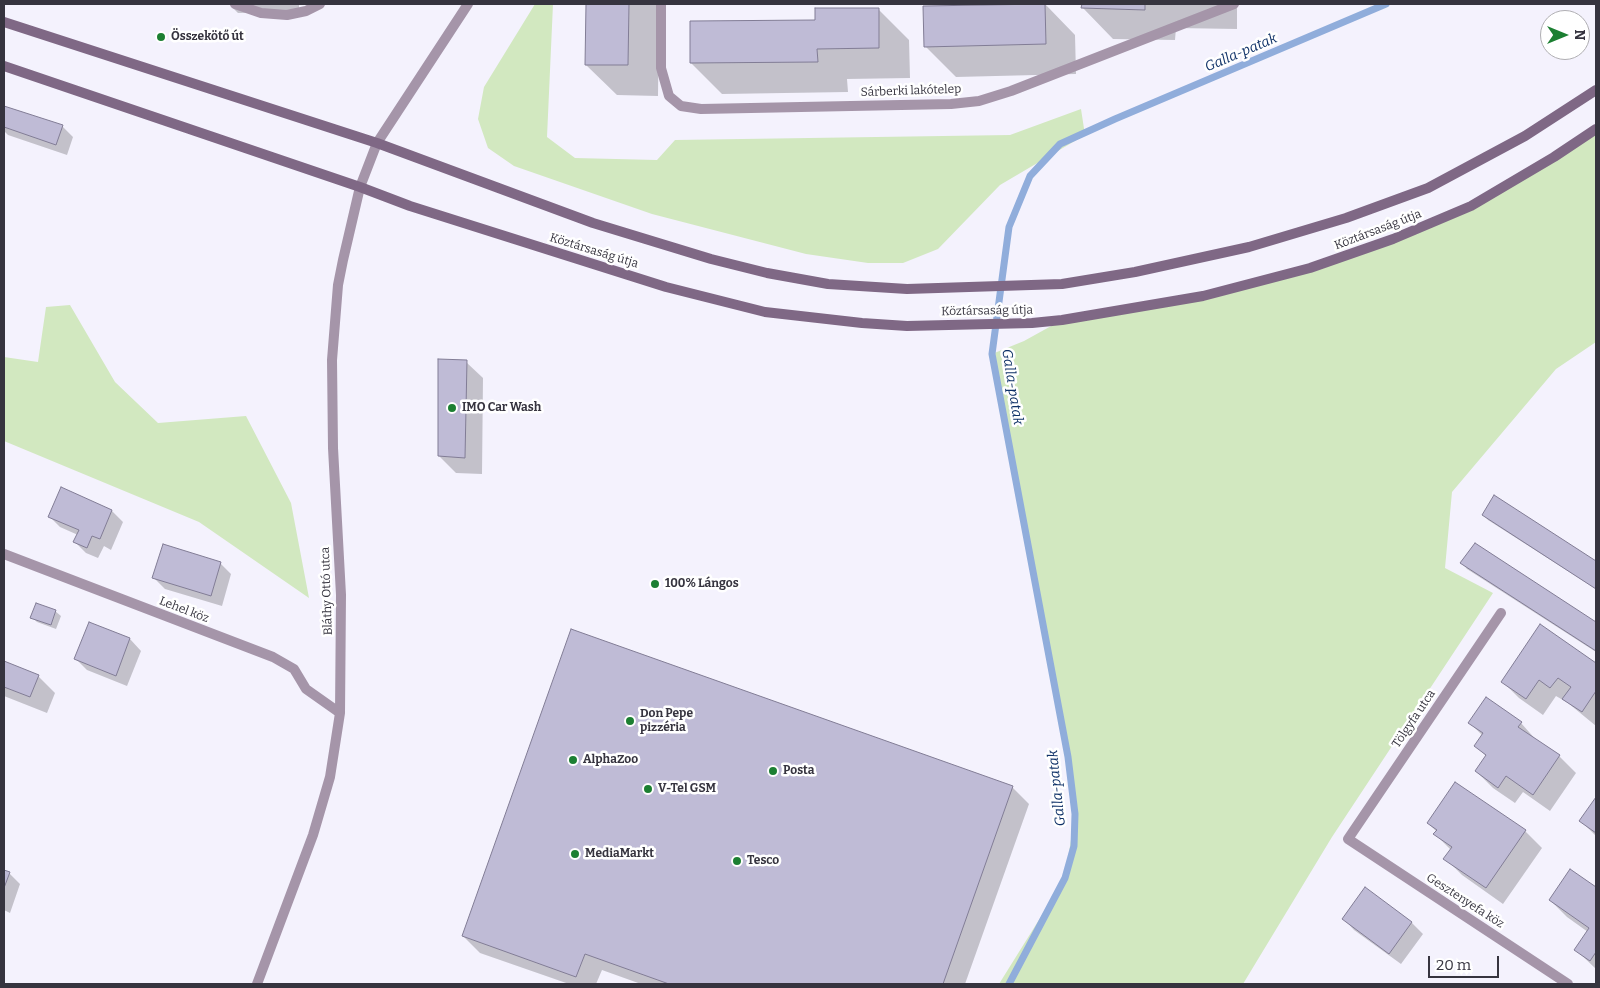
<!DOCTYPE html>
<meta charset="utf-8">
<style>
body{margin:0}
#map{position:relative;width:1600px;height:988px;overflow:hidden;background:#f4f2fd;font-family:Bitter,serif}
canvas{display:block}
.frame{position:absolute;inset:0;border:5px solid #36343f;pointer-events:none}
.north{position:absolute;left:1540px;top:10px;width:50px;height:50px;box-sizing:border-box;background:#fff;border:1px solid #afaeb2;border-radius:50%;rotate:90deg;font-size:14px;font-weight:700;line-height:20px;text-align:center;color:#36343f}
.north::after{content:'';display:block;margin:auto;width:18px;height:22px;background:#1c7f32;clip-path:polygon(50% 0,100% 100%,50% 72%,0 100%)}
.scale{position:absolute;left:1428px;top:956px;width:71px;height:22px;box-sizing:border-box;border:2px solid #36343f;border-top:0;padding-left:6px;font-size:15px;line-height:18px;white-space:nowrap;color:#36343f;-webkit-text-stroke:4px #fff;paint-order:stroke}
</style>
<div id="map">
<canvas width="1600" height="988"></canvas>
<div class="frame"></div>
<div class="north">N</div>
<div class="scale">20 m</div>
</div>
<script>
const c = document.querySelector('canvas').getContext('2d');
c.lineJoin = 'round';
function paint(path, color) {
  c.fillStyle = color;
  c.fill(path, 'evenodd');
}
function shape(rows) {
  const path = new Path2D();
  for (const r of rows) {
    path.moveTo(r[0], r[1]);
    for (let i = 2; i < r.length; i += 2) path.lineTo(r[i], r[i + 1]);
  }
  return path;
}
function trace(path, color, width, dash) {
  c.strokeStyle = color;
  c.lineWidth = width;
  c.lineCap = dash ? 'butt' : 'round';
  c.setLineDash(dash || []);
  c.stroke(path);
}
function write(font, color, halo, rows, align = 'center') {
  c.font = font + ' Bitter,serif';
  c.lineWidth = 5;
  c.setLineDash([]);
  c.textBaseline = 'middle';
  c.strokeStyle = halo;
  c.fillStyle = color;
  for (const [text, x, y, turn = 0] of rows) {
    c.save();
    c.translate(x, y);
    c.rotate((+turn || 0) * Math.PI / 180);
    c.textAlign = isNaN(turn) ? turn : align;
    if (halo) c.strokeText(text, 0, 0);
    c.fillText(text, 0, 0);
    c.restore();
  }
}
paint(shape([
 [535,4,553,4,547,137,575,158,657,160,675,140,1010,135,1081,109,1085,135,1000,185,938,249,903,263,868,263,806,254,652,214,514,166,488,148,478,119,484,87],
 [1596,126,1596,342,1556,369,1452,492,1445,568,1493,593,1332,837,1243,984,999,984,1065,878,1075,814,1068,757,992,354,1024,341,1062,320,1203,296,1393,239,1471,206],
 [70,305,115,382,158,423,246,416,291,503,309,598,199,522,4,441,4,357,38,362,46,307]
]), '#d2e8c0');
paint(shape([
 [229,4,299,4,299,12,238,13],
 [587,4,659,4,658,96,617,95,586,65],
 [1045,4,1075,35,1076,74,956,77,925,46],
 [1083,4,1237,4,1237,29,1176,28,1175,40,1113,39,1083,8],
 [878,9,909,40,910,78,847,79,848,92,722,94,691,63,816,21],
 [4,107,62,126,73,137,67,155,8,135,4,131],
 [466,362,483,378,482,474,456,473,439,456],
 [1495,496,1596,562,1596,589,1488,520,1483,514],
 [112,511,123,522,111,550,104,546,98,558,86,553,75,542,78,535,60,527,49,516],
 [1475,545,1596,623,1596,652,1467,569,1462,563],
 [220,563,231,574,222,606,165,589,154,578],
 [55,611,61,616,56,629,37,622,32,617],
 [90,624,130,639,141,651,127,686,87,670,76,659],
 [1540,626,1596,665,1596,726,1568,703,1556,696,1543,715,1519,698,1503,682],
 [4,663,38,676,55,693,47,713,4,696],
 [1470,723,1521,723,1537,741,1559,756,1576,773,1550,811,1523,792,1515,803,1493,788,1476,771,1486,756,1476,746,1483,736],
 [1012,787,1029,804,965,984,641,984,602,970,596,984,569,984,480,953,463,936],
 [1596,799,1596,836,1581,821],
 [1428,823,1525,831,1542,848,1503,904,1462,875,1445,858,1451,850,1435,834,1437,832],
 [4,871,9,873,20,884,10,913,4,910],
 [1571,871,1596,889,1596,969,1576,950,1588,932,1567,917,1550,900],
 [1365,889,1412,923,1423,934,1401,964,1354,930,1343,918]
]), '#0003');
trace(shape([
 [1009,984,1065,878,1074,846,1075,814,1068,757,992,354,1009,227,1030,176,1060,144,1115,119,1386,4]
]), '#90addb', 7);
const building = shape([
 [586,4,629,4,628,65,585,65,586,4],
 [1045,4,1046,44,924,47,923,6,1045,4],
 [1082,4,1145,4,1145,10,1081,8,1082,4],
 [815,8,879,8,879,48,817,49,818,62,690,63,690,21,815,20,815,8],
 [4,106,63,125,56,145,4,127,4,106],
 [438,359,467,360,465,458,438,456,438,359],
 [61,487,112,510,100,539,92,536,87,548,73,542,79,530,48,517,61,487],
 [1494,495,1596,561,1596,589,1482,515,1494,495],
 [1475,543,1596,622,1596,651,1460,563,1475,543],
 [163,544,221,562,211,596,152,578,163,544],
 [36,603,56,610,51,625,30,618,36,603],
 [89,622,130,638,116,676,74,659,89,622],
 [1540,624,1596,663,1596,691,1582,712,1562,699,1571,687,1558,678,1550,688,1539,680,1526,699,1501,682,1540,624],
 [571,629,1013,786,943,984,669,984,585,954,576,977,462,936,571,629],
 [4,661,39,675,30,697,4,687,4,661],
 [1486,697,1522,722,1518,727,1560,755,1533,795,1506,776,1498,788,1475,771,1486,755,1474,746,1483,733,1468,723,1486,697],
 [1455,782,1526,830,1486,888,1443,859,1452,847,1433,834,1437,830,1427,823,1455,782],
 [1596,797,1596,833,1579,821,1596,797],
 [1570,869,1596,887,1596,952,1590,961,1574,950,1589,928,1549,900,1570,869],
 [4,870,10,872,4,888,4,870],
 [1365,887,1412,922,1389,954,1342,919,1365,887]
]);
paint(building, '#bfbbd6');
trace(building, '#817c95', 1);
trace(shape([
 [235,4,261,13,287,15,306,11,320,4],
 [661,4,661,68,669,96,681,106,701,109,951,104,979,101,1011,91,1234,4],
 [4,554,273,657,294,669,306,689,340,713],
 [1501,613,1348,839,1568,984],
 [257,984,313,835,330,777,340,713,341,595,333,448,332,360,338,285,343,260,360,187,377,143,468,4]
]), '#a595a9', 10);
trace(shape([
 [4,22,377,143,593,223,711,259,767,273,828,284,907,289,1062,284,1135,272,1249,247,1346,218,1428,188,1525,136,1596,90],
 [4,66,360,187,410,206,666,287,765,312,862,323,907,326,1032,323,1062,320,1203,296,1310,268,1393,239,1471,206,1554,157,1596,129]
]), '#7f6885', 10);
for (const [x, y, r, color] of [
 [161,37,5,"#1c7f32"],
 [452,408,5,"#1c7f32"],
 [655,584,5,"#1c7f32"],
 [630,721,5,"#1c7f32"],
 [573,760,5,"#1c7f32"],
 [773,771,5,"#1c7f32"],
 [648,789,5,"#1c7f32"],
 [575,854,5,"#1c7f32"],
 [737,861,5,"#1c7f32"]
]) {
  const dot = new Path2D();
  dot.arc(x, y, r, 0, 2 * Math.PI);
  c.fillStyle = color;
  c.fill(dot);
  trace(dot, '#fff', 2);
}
write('bold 12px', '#36343f', '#fff', [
 ["Összekötő út",171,37],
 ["IMO Car Wash",462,408],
 ["100% Lángos",665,584],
 ["Don Pepe",640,714],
 ["pizzéria",640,728],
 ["AlphaZoo",583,760],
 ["Posta",783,771],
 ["V-Tel GSM",658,789],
 ["MediaMarkt",585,854],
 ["Tesco",747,861]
], 'left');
write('12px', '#36343f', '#fff', [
 ["Sárberki lakótelep",911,91,-2],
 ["Köztársaság útja",1378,230,-21],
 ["Köztársaság útja",594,251,17],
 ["Köztársaság útja",987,311,-1],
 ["Bláthy Ottó utca",327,591,-92],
 ["Lehel köz",184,610,21],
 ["Tölgyfa utca",1414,719,-56],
 ["Gesztenyefa köz",1465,901,33]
]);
write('italic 14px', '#0e3167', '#fff', [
 ["Galla-patak",1241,53,-23],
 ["Galla-patak",1012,387,81],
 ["Galla-patak",1057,788,-96]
]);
</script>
